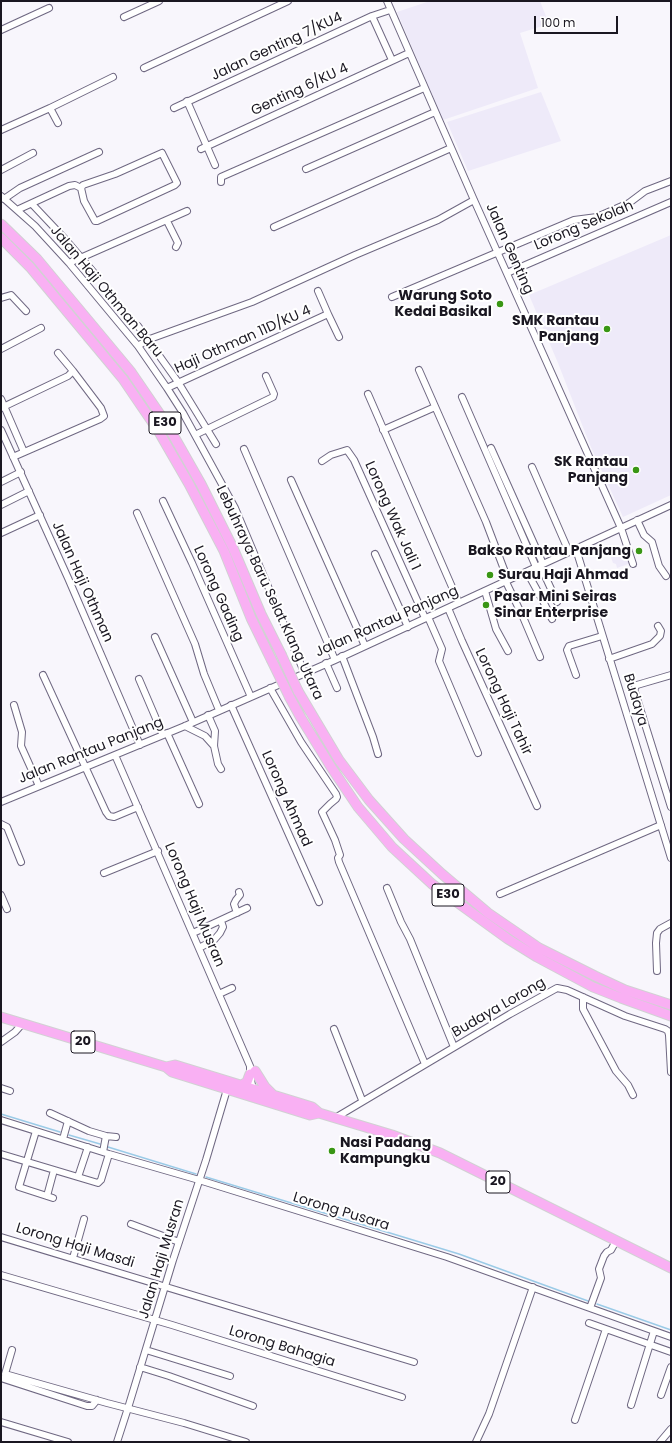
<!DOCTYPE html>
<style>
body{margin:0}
#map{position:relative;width:672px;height:1443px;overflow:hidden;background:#f8f6fc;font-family:Poppins,sans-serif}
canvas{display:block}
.frame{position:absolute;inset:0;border:2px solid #1a1721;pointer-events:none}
.scale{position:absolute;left:534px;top:16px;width:84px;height:18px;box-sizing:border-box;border:2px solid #1a1721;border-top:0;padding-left:5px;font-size:12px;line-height:14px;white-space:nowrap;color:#1a1721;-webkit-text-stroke:3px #fff;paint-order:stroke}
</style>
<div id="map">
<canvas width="672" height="1443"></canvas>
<div class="frame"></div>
<div class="scale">100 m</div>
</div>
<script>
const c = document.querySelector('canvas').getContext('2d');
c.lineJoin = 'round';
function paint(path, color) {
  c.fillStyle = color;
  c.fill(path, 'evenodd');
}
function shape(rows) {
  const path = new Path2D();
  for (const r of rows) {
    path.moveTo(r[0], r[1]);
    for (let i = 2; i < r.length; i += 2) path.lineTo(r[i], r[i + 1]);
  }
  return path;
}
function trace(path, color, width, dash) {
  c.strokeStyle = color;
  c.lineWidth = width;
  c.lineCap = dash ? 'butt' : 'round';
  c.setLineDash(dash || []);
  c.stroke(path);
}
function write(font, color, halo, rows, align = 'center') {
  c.font = font + ' Poppins,sans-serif';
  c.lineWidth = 4;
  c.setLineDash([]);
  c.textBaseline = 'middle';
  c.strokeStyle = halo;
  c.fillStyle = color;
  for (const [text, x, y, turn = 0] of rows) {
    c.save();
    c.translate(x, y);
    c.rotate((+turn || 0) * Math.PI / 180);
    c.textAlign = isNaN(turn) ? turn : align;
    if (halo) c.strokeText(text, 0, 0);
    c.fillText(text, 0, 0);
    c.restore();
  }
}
paint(shape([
 [430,1,540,1,549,24,520,33,538,88,443,120,397,12],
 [541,92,561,141,468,171,447,122],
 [671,235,671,495,623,517,590,445,558,363,529,295],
 [626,545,631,563,617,568,616,564,613,563,609,552]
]), '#eeeaf9');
trace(shape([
 [1,1114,60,1132],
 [69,1135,100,1144],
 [108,1147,196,1174],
 [206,1177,459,1254,588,1301],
 [597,1304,671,1330]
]), '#9bcbe7', 1.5);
const minor = shape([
 [387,1,474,200,621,528,633,564],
 [372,16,392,60],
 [124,17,159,1],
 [1,30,49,8],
 [144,68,288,1],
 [187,101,215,165],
 [50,108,58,123],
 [174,108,372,16,390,10],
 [1,130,50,108,113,77],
 [201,149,409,53],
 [162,153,177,183,175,185,97,221,95,221,84,201,81,188,83,185,115,174,162,153],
 [306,169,435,112],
 [1,170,33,153],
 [221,182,221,177,424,88],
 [1,196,35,226,69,263,138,346,167,388,183,413,235,508,304,672],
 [4,199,20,188,99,152],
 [32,204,66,240,96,275],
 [17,210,69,186,75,185,81,188],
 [167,221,178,243,176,247],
 [274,227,451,148],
 [69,263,187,211],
 [507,273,671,202],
 [392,297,574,220,597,217,629,203,645,191,671,181],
 [1,298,11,295,26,311],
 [328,314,339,337],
 [138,326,178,382,216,444],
 [138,346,147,340,252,302,355,255,438,220,474,200],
 [1,349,41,328],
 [419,370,486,522,508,580],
 [167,388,328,314,318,291],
 [368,394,459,603],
 [462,397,536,567],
 [1,399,24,452],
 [1,408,68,376,73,371,58,353],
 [1,430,68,578,140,745],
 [383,430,435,407],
 [195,435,273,397,274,394,266,376],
 [491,448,543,564],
 [244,449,335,660],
 [13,457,100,419,104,416,101,408,73,371],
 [322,461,331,455,347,450,354,460,425,618],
 [532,467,569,552],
 [291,480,365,646],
 [1,482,21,472],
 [163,501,192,563,251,697],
 [1,505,29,491],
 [137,513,195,644,204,674,219,710],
 [637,520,644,535,652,542,659,566,666,576],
 [1,533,40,515],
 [576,549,671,858],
 [375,554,408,627],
 [540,565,557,602],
 [527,572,543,601,552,619],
 [506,582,523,617,540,657],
 [485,591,496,629,508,651],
 [448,608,462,641,537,806],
 [428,617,442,649,439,661,478,753],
 [155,637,193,722],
 [342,656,373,737,378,754],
 [609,659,652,644,660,636,661,631,658,626],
 [326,663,337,688],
 [43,675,106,812,109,816,114,817,138,807],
 [576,675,567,650,569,646,602,636],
 [671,675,637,685,634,689,671,807],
 [139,679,163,735],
 [270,688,301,742,336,794,337,797,336,799,330,804,322,812,335,840,340,855,338,858,339,862,425,1064],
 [14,705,22,732,21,746,39,786],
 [231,705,319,902],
 [208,715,215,731,214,746,218,764,221,769],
 [185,726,205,736,214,746],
 [167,733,199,804],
 [115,755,250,1066,250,1074,252,1085,251,1091],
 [1,802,185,726,335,660,671,505],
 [1,824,7,827,21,862],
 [104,873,158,851],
 [387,888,401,922,410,939,454,1047],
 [500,894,661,825],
 [1,895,7,909],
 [237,913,234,904,236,900,240,895,239,892],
 [193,933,247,908],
 [199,948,214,940,220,933,223,927,221,921],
 [657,971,656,943,657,933,660,929,671,923],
 [219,994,232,988],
 [583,997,583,1009,616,1071,628,1085,633,1095],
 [334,1029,362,1100],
 [1,1042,15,1032,23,1023],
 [1,1088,10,1091],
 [50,1113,89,1131,106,1136,103,1152],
 [335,1118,510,1014,557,988,567,990,625,1016,665,1029,668,1031,669,1035,671,1072],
 [1,1120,109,1154,199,1180,447,1257,671,1337],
 [36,1131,19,1187,53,1198],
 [106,1136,116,1137],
 [63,1139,68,1121],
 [1,1154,98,1183,101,1180,109,1154],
 [78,1177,88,1147],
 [47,1196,54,1170],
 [131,1224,179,1242],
 [1,1237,414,1362],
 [73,1258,84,1219],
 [1,1275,172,1325,402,1397],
 [590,1308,601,1278,599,1269,604,1256,607,1252,611,1250,616,1241],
 [589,1323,671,1352],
 [12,1350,5,1374,107,1403,184,1423,246,1442],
 [146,1350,230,1376],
 [140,1367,169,1376,253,1406],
 [1,1378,87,1406,92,1406,97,1400],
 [661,1395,671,1367],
 [631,1405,654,1331],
 [575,1420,606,1329],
 [1,1422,68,1442],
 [117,1442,128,1408,173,1260,206,1160,228,1086],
 [476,1442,489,1414,533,1287],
 [660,1442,671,1429]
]);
const highway = shape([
 [1,224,37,259,131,372,168,426,201,484,233,548,261,614,281,654],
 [1,238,30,267,123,379,159,432,189,484,224,551,251,618,271,659],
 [298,691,339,760,369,800,404,839,442,874,488,913,539,948,595,976,625,990,671,1005],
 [290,698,301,718,331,767,358,807,392,847,432,884,508,939,537,957,593,987,621,998,671,1016],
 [1,1017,166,1067,172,1072,310,1115,319,1113],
 [166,1067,175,1065,312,1107,319,1113,392,1135,440,1153,671,1268],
 [255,1071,265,1087,272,1094],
 [240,1086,247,1082,250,1074]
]);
trace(minor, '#6f6882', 8);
trace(highway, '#d1d1d3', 11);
trace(minor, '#fff', 6);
trace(highway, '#f9b0f3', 9);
const highwayBridge = shape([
 [281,654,298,691],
 [271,659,290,698]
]);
trace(highwayBridge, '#d1d1d3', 11, []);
trace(highwayBridge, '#f9b0f3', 9);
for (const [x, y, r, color] of [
 [500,304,4,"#399614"],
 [607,329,4,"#399614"],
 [636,470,4,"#399614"],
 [639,551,4,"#399614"],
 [490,575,4,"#399614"],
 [486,605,4,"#399614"],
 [332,1151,4,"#399614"]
]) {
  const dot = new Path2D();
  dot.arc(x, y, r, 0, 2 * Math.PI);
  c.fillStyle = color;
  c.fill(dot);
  trace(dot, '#fff', 1.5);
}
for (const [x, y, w] of [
 [165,423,32],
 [448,895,32],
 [83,1042,24],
 [498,1182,24]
]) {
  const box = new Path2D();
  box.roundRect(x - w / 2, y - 11, w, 22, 3);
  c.fillStyle = '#fff';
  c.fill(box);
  trace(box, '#1a1721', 1);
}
write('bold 13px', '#1a1721', null, [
 ["E30",165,423],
 ["E30",448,895],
 ["20",83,1042],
 ["20",498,1182]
]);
write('14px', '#1a1721', '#fff', [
 ["Jalan Genting 7/KU4",277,47,-25],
 ["Genting 6/KU 4",300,90,-25],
 ["Lorong Sekolah",584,226,-23],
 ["Jalan Genting",509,249,66],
 ["Jalan Haji Othman Baru",106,292,50],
 ["Haji Othman 11D/KU 4",243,340,-24],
 ["Lorong Wak Jali 1",392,516,66],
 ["Jalan Haji Othman",82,582,66],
 ["Lebuhraya Baru Selat Klang Utara",269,593,65],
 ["Lorong Gading",218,594,66],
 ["Jalan Rantau Panjang",387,622,-24],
 ["Budaya",635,700,73],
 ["Lorong Haji Tahir",503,702,65],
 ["Jalan Rantau Panjang",91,751,-22],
 ["Lorong Ahmad",286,799,66],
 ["Lorong Haji Musran",194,905,67],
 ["Budaya Lorong",499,1008,-30],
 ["Lorong Pusara",341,1212,17],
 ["Lorong Haji Masdi",75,1246,17],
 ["Jalan Haji Musran",162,1259,-73],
 ["Lorong Bahagia",282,1347,17]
]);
write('bold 14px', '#1a1721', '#fff', [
 ["Warung Soto",492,296],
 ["Kedai Basikal",492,312],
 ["SMK Rantau",599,321],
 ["Panjang",599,337],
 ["SK Rantau",628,462],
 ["Panjang",628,478],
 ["Bakso Rantau Panjang",631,551],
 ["Surau Haji Ahmad",498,575,"left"],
 ["Pasar Mini Seiras",494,597,"left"],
 ["Sinar Enterprise",494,613,"left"],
 ["Nasi Padang",340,1143,"left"],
 ["Kampungku",340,1159,"left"]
], 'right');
</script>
